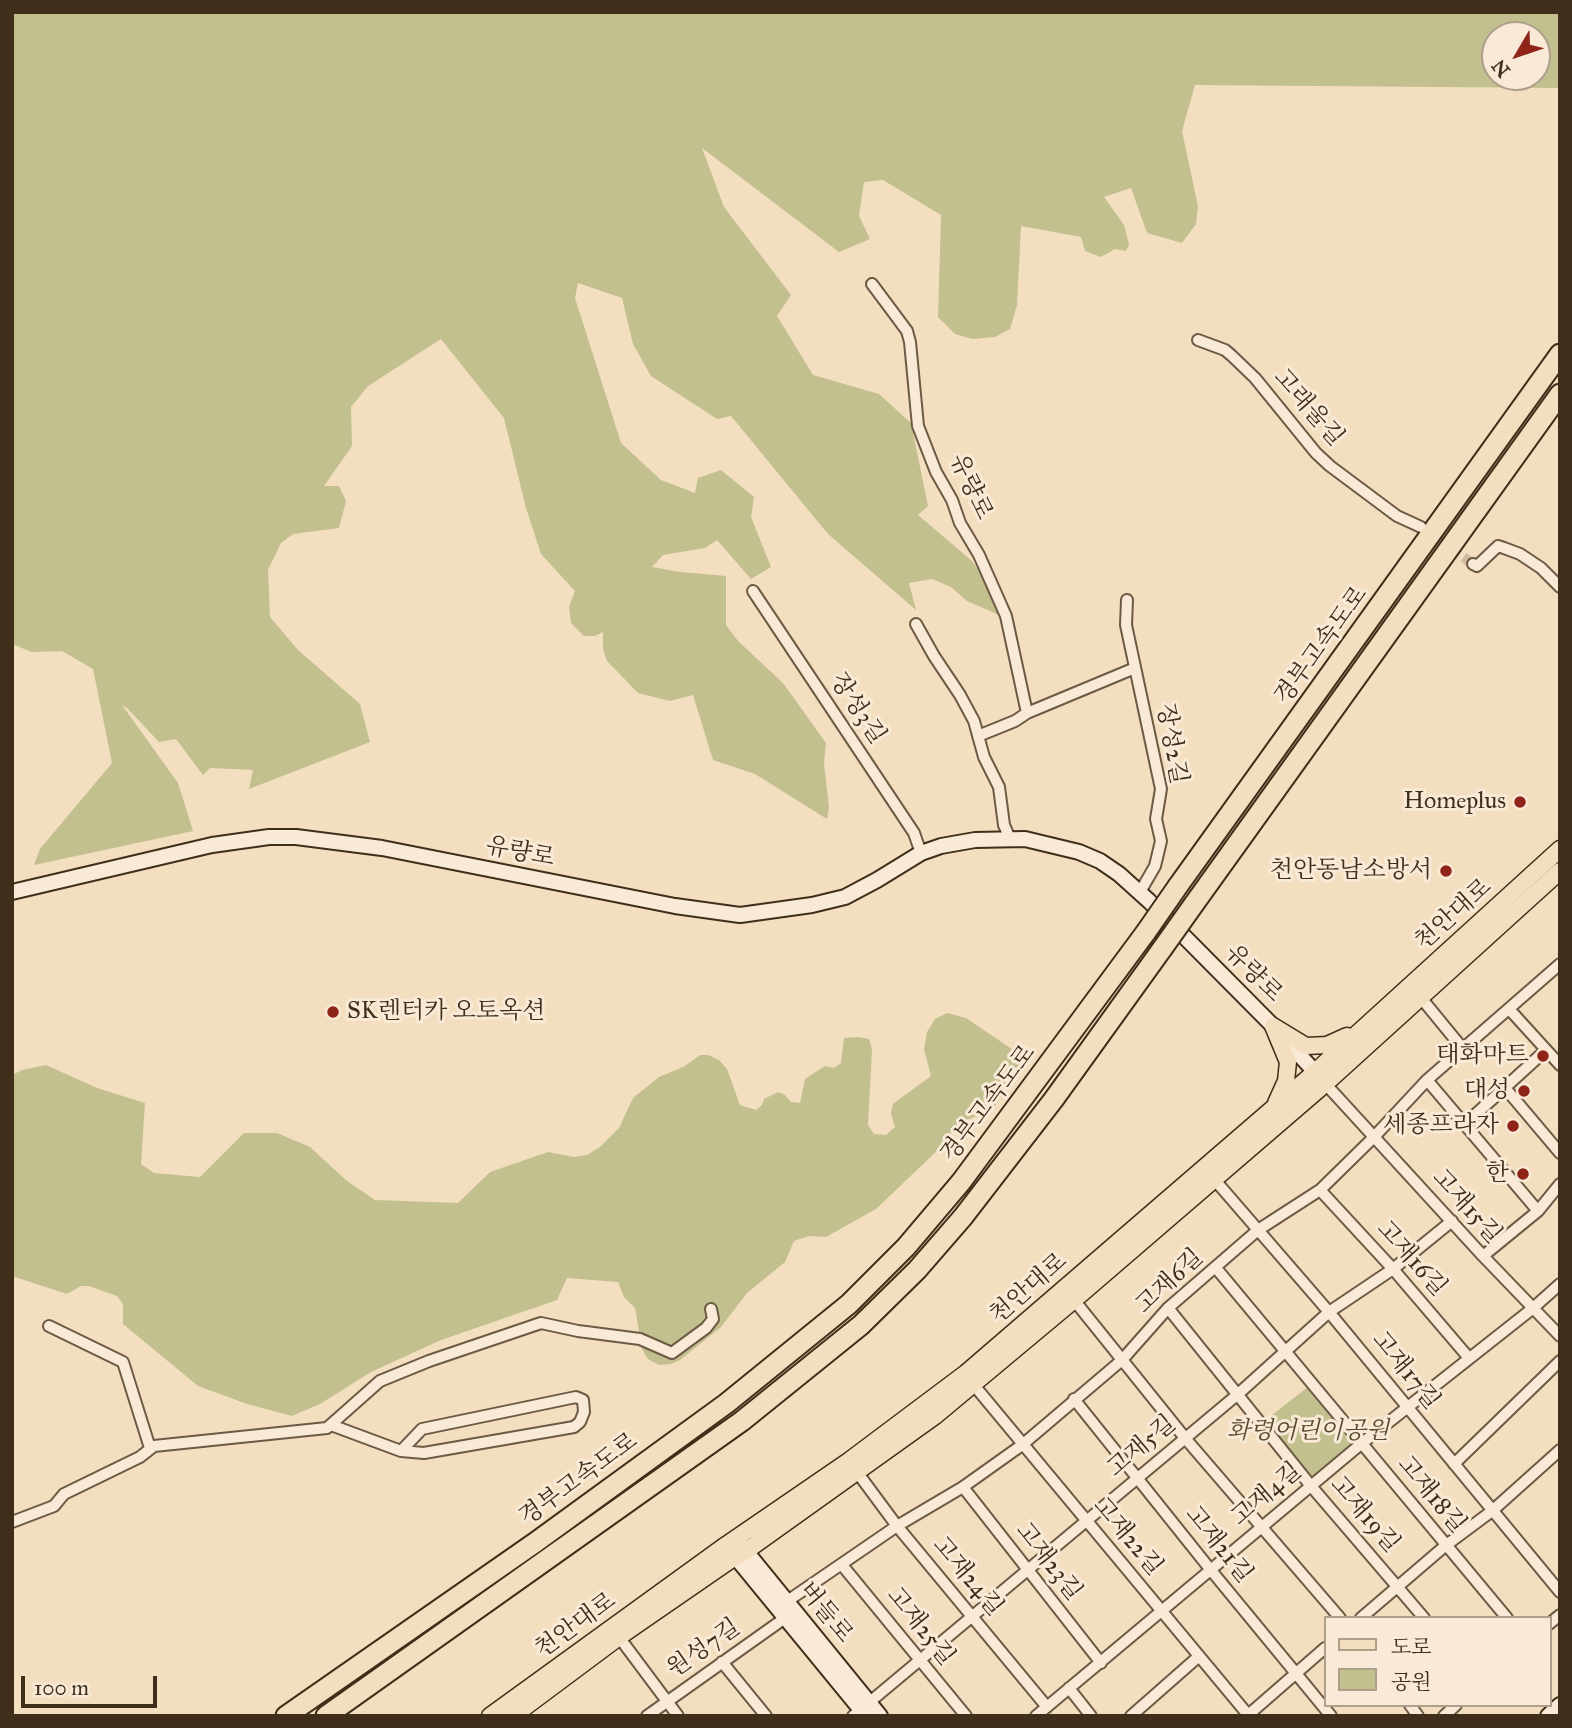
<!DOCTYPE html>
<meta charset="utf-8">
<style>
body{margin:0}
#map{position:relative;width:1572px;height:1728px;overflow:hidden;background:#f4dec0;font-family:"IM FELL Great Primer","Noto Serif KR",serif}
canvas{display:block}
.frame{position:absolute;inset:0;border:14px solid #3f2e1a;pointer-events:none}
.legend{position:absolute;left:1324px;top:1616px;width:228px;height:91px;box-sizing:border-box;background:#f8ead6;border:2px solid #ae9f8b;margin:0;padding:9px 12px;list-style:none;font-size:21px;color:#3f2e1a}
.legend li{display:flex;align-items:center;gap:14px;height:35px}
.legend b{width:35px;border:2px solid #ae9f8b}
.north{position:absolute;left:1481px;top:21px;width:70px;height:70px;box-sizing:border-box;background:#f8ead6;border:2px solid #ae9f8b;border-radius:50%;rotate:231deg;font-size:19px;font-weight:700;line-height:28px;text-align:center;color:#3f2e1a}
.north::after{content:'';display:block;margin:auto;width:24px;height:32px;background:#8f2418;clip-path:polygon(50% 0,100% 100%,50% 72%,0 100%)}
.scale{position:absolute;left:21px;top:1676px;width:136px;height:32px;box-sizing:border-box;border:4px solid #3f2e1a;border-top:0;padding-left:9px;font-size:21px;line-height:24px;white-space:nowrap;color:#3f2e1a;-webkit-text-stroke:5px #f8ead6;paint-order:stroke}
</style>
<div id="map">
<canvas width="1572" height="1728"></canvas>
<div class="frame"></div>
<ul class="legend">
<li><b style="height:9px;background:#f4dec0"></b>도로</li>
<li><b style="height:19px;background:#c1c08e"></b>공원</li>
</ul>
<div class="north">N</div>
<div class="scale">100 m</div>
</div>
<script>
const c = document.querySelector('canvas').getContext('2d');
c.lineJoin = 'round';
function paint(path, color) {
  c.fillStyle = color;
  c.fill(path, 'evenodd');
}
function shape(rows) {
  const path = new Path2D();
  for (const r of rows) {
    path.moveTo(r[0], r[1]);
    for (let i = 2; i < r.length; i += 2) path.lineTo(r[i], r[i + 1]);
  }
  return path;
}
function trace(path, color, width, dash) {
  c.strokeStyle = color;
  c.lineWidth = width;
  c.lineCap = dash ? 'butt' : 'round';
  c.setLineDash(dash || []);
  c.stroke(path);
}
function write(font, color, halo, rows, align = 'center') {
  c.font = font + ' "IM FELL Great Primer","Noto Serif KR",serif';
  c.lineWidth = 6;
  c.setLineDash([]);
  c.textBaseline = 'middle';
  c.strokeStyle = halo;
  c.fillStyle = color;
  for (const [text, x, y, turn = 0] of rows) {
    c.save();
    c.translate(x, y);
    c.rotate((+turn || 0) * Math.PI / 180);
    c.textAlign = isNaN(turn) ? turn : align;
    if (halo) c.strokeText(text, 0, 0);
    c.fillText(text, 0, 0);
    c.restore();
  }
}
paint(shape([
 [12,12,1560,12,1560,88,1195,85,1182,131,1198,206,1196,224,1182,243,1147,233,1131,188,1104,197,1124,225,1129,244,1126,251,1115,249,1101,257,1085,251,1081,237,1021,226,1017,305,1010,329,995,337,972,339,955,334,938,317,941,215,883,180,864,182,859,216,870,239,839,252,702,148,724,207,791,295,777,316,813,375,879,394,911,423,928,506,918,515,972,561,988,585,999,615,967,601,951,587,932,579,909,583,916,610,828,534,731,416,717,419,651,376,633,344,622,298,578,283,575,298,621,443,661,480,695,493,698,478,721,470,754,497,751,517,771,567,751,579,717,540,705,548,663,555,652,567,680,572,726,576,726,625,738,641,783,683,826,743,824,763,829,808,827,819,755,774,713,760,693,695,670,701,638,693,607,661,603,649,603,632,595,636,584,636,571,623,569,607,575,591,541,554,526,508,504,418,441,339,368,386,351,407,352,446,324,486,339,486,346,501,339,528,293,534,281,543,268,570,270,617,298,650,360,704,370,742,249,789,253,770,210,768,203,775,176,739,159,742,128,709,122,705,178,783,193,831,34,865,40,849,112,763,93,669,62,651,31,652,15,645,12,647],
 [1495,35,1537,35,1537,77,1495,77],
 [947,1013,966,1018,1028,1060,991,1111,958,1123,941,1147,876,1209,826,1237,809,1236,794,1241,785,1262,747,1293,721,1327,680,1360,671,1364,659,1365,648,1359,642,1349,635,1308,624,1297,618,1282,567,1278,557,1300,441,1340,371,1372,320,1404,292,1416,247,1404,198,1386,123,1324,123,1304,117,1296,89,1286,81,1286,67,1294,12,1276,12,1075,22,1070,46,1065,97,1088,145,1103,141,1164,154,1173,200,1177,244,1133,277,1133,310,1147,347,1181,375,1200,458,1203,490,1172,548,1152,574,1157,587,1155,600,1147,619,1128,633,1098,659,1077,685,1066,700,1055,708,1055,719,1060,727,1069,740,1105,756,1110,762,1105,764,1099,778,1092,785,1095,791,1102,800,1103,805,1079,825,1066,834,1068,841,1063,844,1038,859,1037,869,1039,872,1049,868,1125,874,1134,886,1135,895,1127,891,1113,893,1104,931,1076,924,1049,927,1032,935,1019],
 [1308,1387,1352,1439,1353,1443,1313,1476,1307,1476,1263,1422]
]), '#c1c08e');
trace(shape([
 [1427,531,1473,564]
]), '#d0bb9f', 10, [10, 5]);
const street = shape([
 [872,284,907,331,910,342,918,426,936,472,952,500,960,523,979,555,1006,616,1027,713,1015,721,978,736],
 [1198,340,1225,350,1231,355,1255,378,1316,453,1330,466,1397,516,1421,527],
 [1473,564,1477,566,1498,546,1504,548,1520,554,1541,568,1560,587],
 [753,591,914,833,921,853],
 [1127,600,1126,625,1161,789,1156,819,1161,841,1155,866,1140,892],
 [916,624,934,656,960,695,974,721,984,757,999,787,1004,825,1010,839],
 [1027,713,1135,668],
 [1422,999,1463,1049],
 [1509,1009,1560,1065],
 [1321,1079,1483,1256,1560,1336],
 [1427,1080,1538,1211],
 [1506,1089,1560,1153],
 [1465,1124,1546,1050],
 [1214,1179,1329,1312,1560,1592],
 [1320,1190,1393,1269,1469,1358],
 [1483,1256,1538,1211,1560,1184],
 [1216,1268,1507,1618],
 [1074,1300,1185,1438,1340,1618],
 [1168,1308,1311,1486,1424,1618],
 [49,1326,123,1362,150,1448],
 [973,1384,1249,1716],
 [1074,1399,1210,1569,1331,1716],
 [331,1425,401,1451,424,1453,574,1427,580,1422,584,1412,583,1400,576,1397,422,1429,401,1451],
 [1454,1464,1560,1361],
 [857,1472,897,1526,1047,1707],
 [963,1487,1101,1663],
 [12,1522,54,1506,64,1494,140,1457,154,1446,327,1428,380,1381,429,1361,541,1323,578,1331,640,1339,672,1353,706,1328,713,1319,711,1309],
 [842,1565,966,1716],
 [786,1602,897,1526,963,1487,1022,1445,1122,1360,1168,1308,1258,1230,1320,1190,1373,1138,1427,1080,1560,964],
 [1361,1618,1445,1546,1492,1511,1560,1450],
 [1549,1624,1560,1615],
 [619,1637,678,1716],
 [722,1662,766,1716],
 [1069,1688,1091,1716],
 [1410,1705,1418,1716],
 [647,1716,785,1618],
 [853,1716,1237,1395,1329,1312,1393,1269,1452,1221],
 [1036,1716,1361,1444,1532,1309,1560,1284],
 [1131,1716,1198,1657],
 [1247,1716,1325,1648],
 [1444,1716,1456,1705]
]);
const secondary = shape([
 [12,892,212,845,269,837,296,837,382,848,675,906,740,915,812,905,845,897,877,880,921,853,941,846,975,840,1025,839,1079,852,1100,861,1119,874,1149,901,1273,1026,1315,1072],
 [736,1539,880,1716],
 [729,1549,866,1716],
 [1548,1716,1560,1705]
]);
const primary = shape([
 [1273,1026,1306,1046,1327,1045,1347,1036],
 [1273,1026,1288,1062,1286,1081,1276,1103],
 [490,1716,726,1545,850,1460,966,1373,1315,1072,1560,849],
 [513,1716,619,1637,735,1557,746,1551,935,1416,1074,1300,1325,1084,1560,871]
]);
const highway = shape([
 [1178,886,1560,354],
 [1194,904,1560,394],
 [286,1716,536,1542,727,1403,849,1304,906,1247,961,1182,1146,932],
 [326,1716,742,1421,861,1325,917,1270,963,1217,1054,1099,1162,949]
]);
trace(street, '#6c5a44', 14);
trace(secondary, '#3f2e1a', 18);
trace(primary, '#3f2e1a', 19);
trace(highway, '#3f2e1a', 23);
trace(street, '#f8ead6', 10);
trace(secondary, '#f8ead6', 14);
trace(primary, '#f4dec0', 16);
trace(highway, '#f4dec0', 19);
const highwayBridge = shape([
 [1146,932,1178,886],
 [1162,949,1194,904]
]);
trace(highwayBridge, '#3f2e1a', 23, []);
trace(highwayBridge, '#f4dec0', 19);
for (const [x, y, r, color] of [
 [1520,802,7,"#8f2418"],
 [1446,871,7,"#8f2418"],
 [333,1012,7,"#8f2418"],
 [1543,1056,7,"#8f2418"],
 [1524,1091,7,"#8f2418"],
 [1513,1126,7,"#8f2418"],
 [1523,1174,7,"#8f2418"]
]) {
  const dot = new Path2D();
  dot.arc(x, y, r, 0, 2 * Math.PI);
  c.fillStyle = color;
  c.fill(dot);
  trace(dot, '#f8ead6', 2.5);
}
write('24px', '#3f2e1a', '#f8ead6', [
 ["고래울길",1308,408,49],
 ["유량로",970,487,65],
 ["경부고속도로",1322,646,-54],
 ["장성3길",857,709,56],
 ["장성2길",1171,744,80],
 ["유량로",520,853,11],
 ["천안대로",1454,915,-42],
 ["유량로",1253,974,45],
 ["경부고속도로",989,1104,-53],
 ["고재15길",1466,1207,48],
 ["고재16길",1411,1259,48],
 ["고재6길",1170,1282,-43],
 ["천안대로",1029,1289,-41],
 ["고재17길",1405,1371,51],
 ["고재5길",1142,1447,-40],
 ["경부고속도로",579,1480,-36],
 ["고재4길",1267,1495,-40],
 ["고재18길",1431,1495,50],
 ["고재19길",1364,1515,49],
 ["고재22길",1127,1537,50],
 ["고재21길",1218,1545,51],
 ["고재23길",1048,1562,52],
 ["고재24길",967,1577,50],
 ["버들로",825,1613,51],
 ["천안대로",576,1626,-36],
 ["고재25길",920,1627,51],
 ["원성7길",704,1649,-35]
]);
write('24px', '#3f2e1a', '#f8ead6', [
 ["Homeplus",1506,802],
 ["천안동남소방서",1432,871],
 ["SK렌터카 오토옥션",347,1012,"left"],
 ["태화마트",1529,1056],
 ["대성",1510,1091],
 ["세종프라자",1499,1126],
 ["한",1509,1174]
], 'right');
write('italic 24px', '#594b31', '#f8ead6', [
 ["화령어린이공원",1308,1432]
]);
</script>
